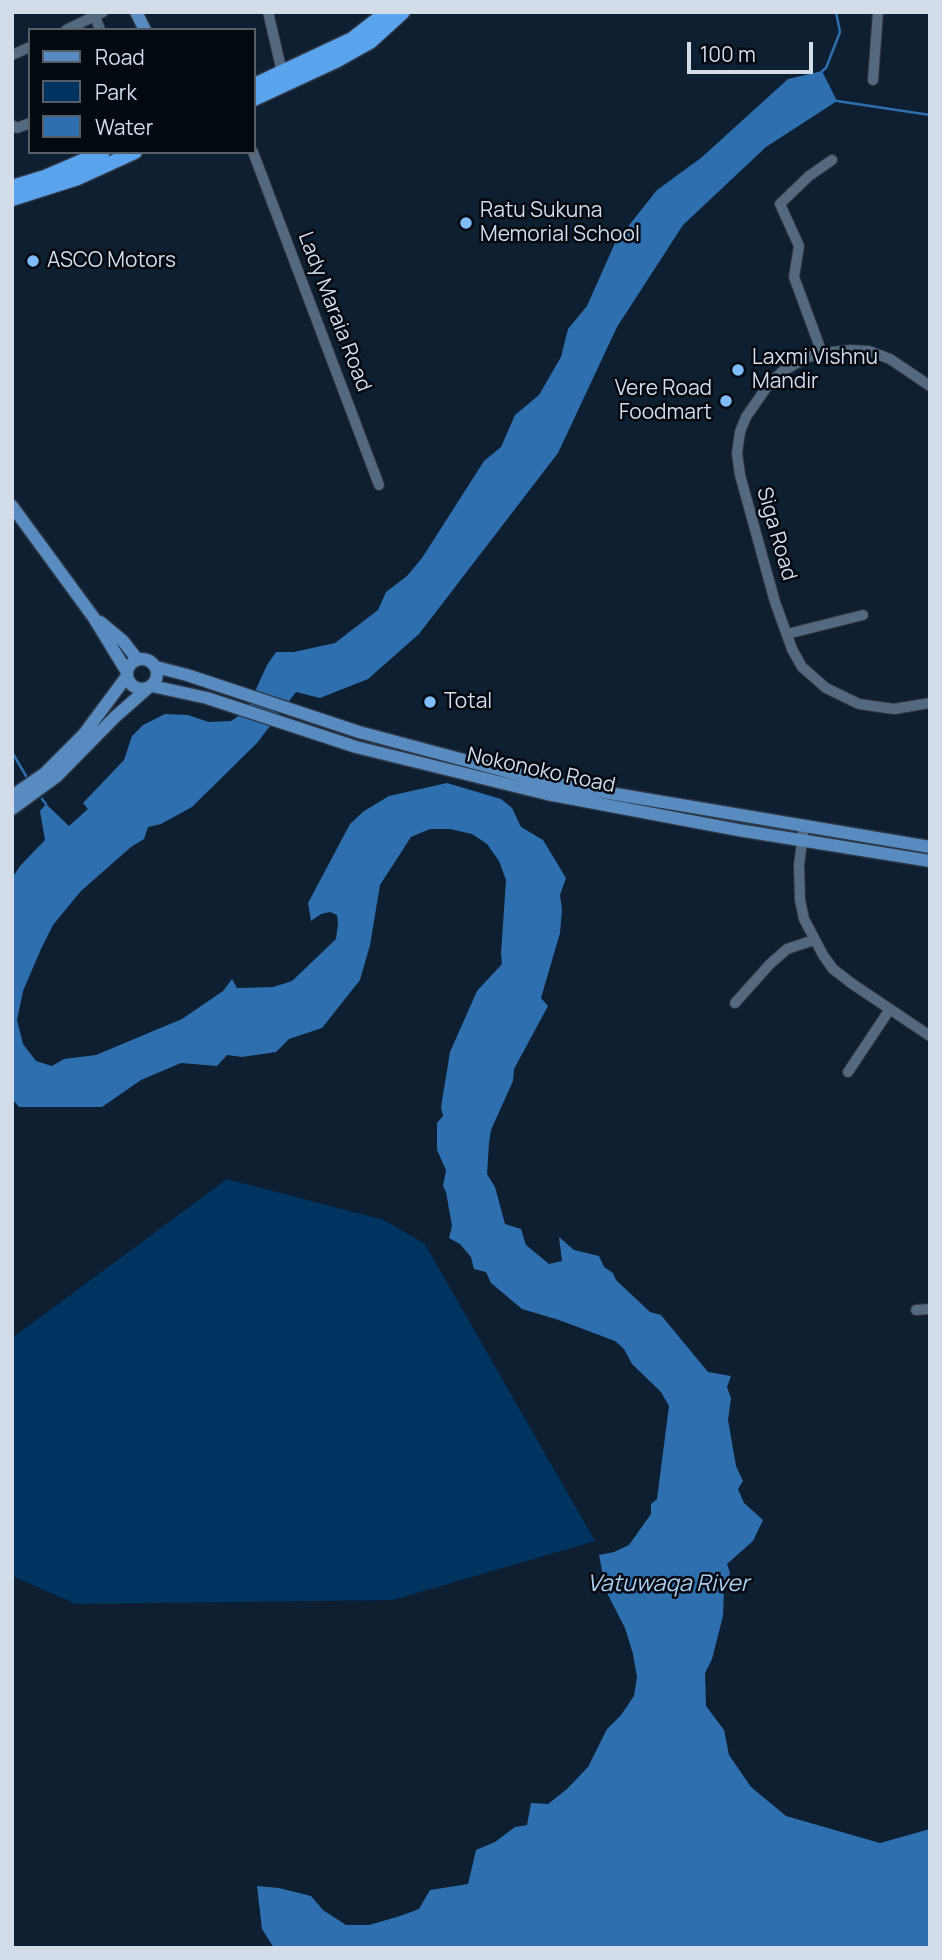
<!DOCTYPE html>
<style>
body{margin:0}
#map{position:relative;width:942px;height:1960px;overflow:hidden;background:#0e1f31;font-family:Manrope,sans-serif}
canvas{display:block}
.frame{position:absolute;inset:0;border:14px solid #d2dde9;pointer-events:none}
.legend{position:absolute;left:28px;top:28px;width:228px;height:126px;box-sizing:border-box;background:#030910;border:2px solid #565e67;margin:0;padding:9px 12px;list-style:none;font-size:21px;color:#d2dde9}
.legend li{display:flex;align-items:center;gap:14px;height:35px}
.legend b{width:35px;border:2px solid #565e67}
.scale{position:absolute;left:687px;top:42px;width:126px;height:32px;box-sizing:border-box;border:4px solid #d2dde9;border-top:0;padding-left:9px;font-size:21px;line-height:24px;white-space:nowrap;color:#d2dde9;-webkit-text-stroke:5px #030910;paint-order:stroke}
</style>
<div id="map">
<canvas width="942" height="1960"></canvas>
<div class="frame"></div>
<ul class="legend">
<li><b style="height:9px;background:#588cc1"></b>Road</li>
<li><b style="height:19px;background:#003460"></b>Park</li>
<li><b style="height:19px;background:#2d6faf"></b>Water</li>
</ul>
<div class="scale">100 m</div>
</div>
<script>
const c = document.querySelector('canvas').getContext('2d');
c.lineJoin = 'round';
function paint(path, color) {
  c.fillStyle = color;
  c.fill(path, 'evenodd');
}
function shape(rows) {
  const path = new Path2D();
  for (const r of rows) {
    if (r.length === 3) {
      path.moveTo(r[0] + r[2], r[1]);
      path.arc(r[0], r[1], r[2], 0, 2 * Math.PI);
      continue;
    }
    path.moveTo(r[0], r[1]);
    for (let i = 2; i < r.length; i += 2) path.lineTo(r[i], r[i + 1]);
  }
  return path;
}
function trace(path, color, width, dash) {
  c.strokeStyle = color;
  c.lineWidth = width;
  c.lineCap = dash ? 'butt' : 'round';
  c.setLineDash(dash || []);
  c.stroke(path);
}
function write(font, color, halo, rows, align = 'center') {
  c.font = font + ' Manrope,sans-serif';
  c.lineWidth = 5;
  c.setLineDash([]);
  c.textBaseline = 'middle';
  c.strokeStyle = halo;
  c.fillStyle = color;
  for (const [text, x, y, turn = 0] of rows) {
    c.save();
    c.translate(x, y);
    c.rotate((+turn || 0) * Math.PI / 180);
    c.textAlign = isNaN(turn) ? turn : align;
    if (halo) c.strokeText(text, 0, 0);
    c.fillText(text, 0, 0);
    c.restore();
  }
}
paint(shape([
 [227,1179,384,1220,425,1244,595,1541,393,1600,76,1604,12,1576,12,1338]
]), '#003460');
paint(shape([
 [822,71,837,101,766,147,683,225,617,327,558,453,419,634,368,679,320,698,296,692,257,743,192,807,161,824,148,827,144,839,131,847,81,891,53,925,41,949,23,991,17,1020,23,1044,36,1061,52,1066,64,1059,96,1055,182,1019,223,991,232,979,237,988,273,987,292,981,336,939,338,924,337,915,330,912,321,914,311,921,308,903,350,824,364,811,389,796,447,783,501,799,512,808,521,827,543,840,566,878,560,895,562,910,560,933,541,998,548,1006,514,1069,513,1081,491,1130,489,1143,487,1174,495,1187,505,1224,521,1229,526,1245,549,1264,562,1261,559,1237,574,1250,599,1256,604,1267,613,1273,616,1280,650,1312,661,1315,708,1372,731,1376,727,1387,731,1398,728,1420,736,1466,743,1481,738,1489,744,1503,763,1520,753,1541,727,1564,730,1573,724,1590,723,1616,712,1659,705,1673,706,1706,724,1730,729,1755,751,1787,786,1816,880,1843,930,1829,930,1948,274,1948,262,1929,257,1886,279,1888,311,1896,323,1910,346,1925,369,1925,400,1916,419,1909,430,1890,468,1884,476,1850,495,1842,515,1827,527,1825,531,1803,548,1804,567,1789,588,1767,607,1729,621,1715,634,1696,637,1677,633,1654,625,1628,606,1591,599,1555,614,1552,629,1545,651,1514,651,1504,657,1499,669,1406,661,1392,632,1364,624,1349,615,1341,559,1320,522,1309,491,1283,486,1272,474,1269,471,1257,460,1244,449,1238,452,1226,446,1192,443,1186,446,1170,437,1150,437,1123,443,1116,441,1107,450,1052,477,991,502,964,501,954,506,880,499,861,487,844,472,834,450,829,430,829,411,837,380,885,370,945,360,980,322,1028,289,1039,276,1052,242,1057,227,1055,217,1066,181,1063,141,1080,102,1107,19,1107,12,1099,12,878,20,866,45,840,40,811,46,804,69,826,88,809,83,803,124,760,132,736,143,725,165,714,188,715,209,722,231,721,246,711,267,665,276,652,294,652,335,643,378,610,386,592,407,576,422,558,484,461,501,447,515,415,539,395,561,357,568,329,587,306,615,243,657,190,701,158,788,79]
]), '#2d6faf');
trace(shape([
 [822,71,826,68,840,32,836,12],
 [837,101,930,115],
 [12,752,26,776],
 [42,799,46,804]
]), '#2d6faf', 2.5);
const minor = shape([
 [268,12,282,72],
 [95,16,100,30],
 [66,30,103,12],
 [12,55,30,47],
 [873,80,878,12],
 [12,125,17,128,30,123],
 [253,152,379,485],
 [822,353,794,277,799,246,780,204,809,176,832,160],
 [930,386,890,359,869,351,851,350,822,353,808,357,783,371,769,384,746,417,740,432,737,453,740,475,775,602,792,649,802,667,826,688,859,704,894,709,930,703],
 [787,634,863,615],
 [804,826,799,865,800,900,804,919,823,955,833,969,851,983,930,1036],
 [735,1003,770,964,787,949,814,940],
 [848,1072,890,1009],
 [916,1310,930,1309]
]);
const major = shape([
 [136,12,145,30],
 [12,506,94,618,127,672],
 [100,622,123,641,137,659],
 [142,674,15],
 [156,667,187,675,359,732,550,783,930,847],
 [152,686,207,698,356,747,547,794,738,830,930,861],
 [12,796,44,774,84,734,127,676],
 [12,809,56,777,115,717,149,687]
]);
const highway = shape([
 [254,85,352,39,387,12],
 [254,99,336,61,370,42,403,12],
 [12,187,45,177,103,152],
 [12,199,78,178,135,152]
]);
trace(minor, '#2e3746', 12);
trace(major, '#2e3746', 15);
trace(highway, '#2e3746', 17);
trace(minor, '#55697e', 10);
trace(major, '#588cc1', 12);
trace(highway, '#5aa3ed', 14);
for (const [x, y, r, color] of [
 [466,223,7,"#81bcfa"],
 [33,261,7,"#81bcfa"],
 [738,370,7,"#81bcfa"],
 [726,401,7,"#81bcfa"],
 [430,702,7,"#81bcfa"]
]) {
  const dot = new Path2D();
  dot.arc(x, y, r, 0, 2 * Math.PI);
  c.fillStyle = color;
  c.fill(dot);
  trace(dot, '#030910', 2.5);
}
write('21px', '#d2dde9', '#030910', [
 ["Ratu Sukuna",480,211],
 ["Memorial School",480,235],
 ["ASCO Motors",47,261],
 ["Laxmi Vishnu",752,358],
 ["Mandir",752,382],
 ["Vere Road",712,389,"right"],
 ["Foodmart",712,413,"right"],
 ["Total",444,702]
], 'left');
write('21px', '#d2dde9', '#030910', [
 ["Lady Maraia Road",334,312,69],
 ["Siga Road",776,534,74],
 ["Nokonoko Road",541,771,12]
]);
write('italic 23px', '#abccef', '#030910', [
 ["Vatuwaqa River",668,1585]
]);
</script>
